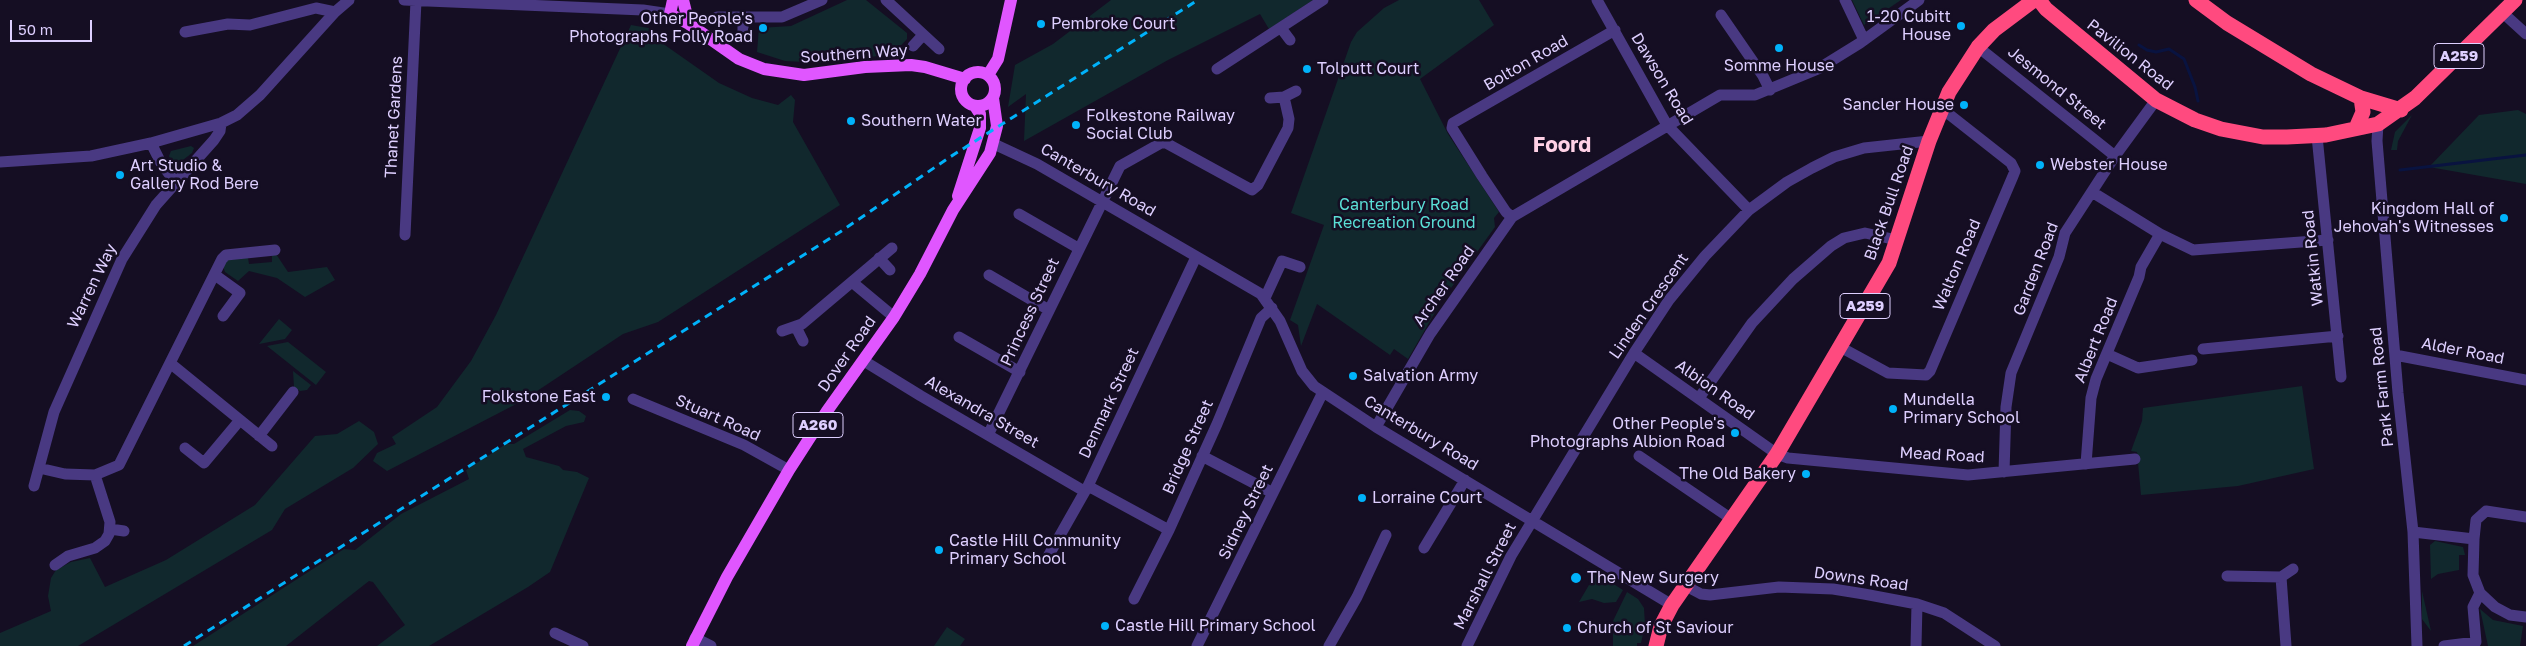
<!DOCTYPE html>
<style>
body{margin:0}
#map{position:relative;width:2526px;height:646px;overflow:hidden;background:#150e23;font-family:"Golos Text",sans-serif}
canvas{display:block}
.scale{position:absolute;left:10px;top:20px;width:82px;height:22px;box-sizing:border-box;border:2px solid #decfff;border-top:0;padding-left:6px;font-size:15px;line-height:18px;white-space:nowrap;color:#decfff;-webkit-text-stroke:4px #150e23;paint-order:stroke}
</style>
<div id="map">
<canvas width="2526" height="646"></canvas>
<div class="scale">50 m</div>
</div>
<script>
const c = document.querySelector('canvas').getContext('2d');
c.lineJoin = 'round';
function paint(path, color) {
  c.fillStyle = color;
  c.fill(path, 'evenodd');
}
function shape(rows) {
  const path = new Path2D();
  for (const r of rows) {
    if (r.length === 3) {
      path.moveTo(r[0] + r[2], r[1]);
      path.arc(r[0], r[1], r[2], 0, 2 * Math.PI);
      continue;
    }
    path.moveTo(r[0], r[1]);
    for (let i = 2; i < r.length; i += 2) path.lineTo(r[i], r[i + 1]);
  }
  return path;
}
function trace(path, color, width, dash) {
  c.strokeStyle = color;
  c.lineWidth = width;
  c.lineCap = dash ? 'butt' : 'round';
  c.setLineDash(dash || []);
  c.stroke(path);
}
function write(font, color, halo, rows, align = 'center') {
  c.font = font + ' "Golos Text",sans-serif';
  c.lineWidth = 5;
  c.setLineDash([]);
  c.textBaseline = 'middle';
  c.strokeStyle = halo;
  c.fillStyle = color;
  for (const [text, x, y, turn = 0] of rows) {
    c.save();
    c.translate(x, y);
    c.rotate((+turn || 0) * Math.PI / 180);
    c.textAlign = isNaN(turn) ? turn : align;
    if (halo) c.strokeText(text, 0, 0);
    c.fillText(text, 0, 0);
    c.restore();
  }
}
paint(shape([
 [847,0,866,0,907,33,907,39,893,54,824,63,785,61,757,52,759,28,791,26],
 [1111,0,1313,0,1269,29,1260,14,1168,60,1024,141,1026,94,1008,107,1015,65,1053,44],
 [1399,0,1479,0,1494,25,1420,79,1448,134,1499,212,1494,218,1495,227,1441,302,1408,359,1394,349,1390,355,1317,304,1301,346,1298,325,1290,320,1324,225,1291,213,1351,42,1357,32,1384,8],
 [1852,0,1901,0,1864,25],
 [631,25,654,29,662,43,719,83,752,98,778,105,791,95,795,100,793,122,840,205,658,322,623,334,522,401,387,471,373,461,377,453,396,444,392,437,437,407,471,361,496,315],
 [2518,110,2526,114,2526,184,2429,167,2479,115],
 [2412,115,2398,141,2397,150,2391,150,2395,132],
 [191,146,194,148,192,153,179,163,171,161,169,156,171,151],
 [272,254,276,254,288,272,327,267,335,280,305,297,277,278,249,271,238,281,225,272,223,266,224,261,236,258,248,258,249,264,272,262],
 [279,319,292,330,285,339,259,344],
 [288,342,326,372,316,385,267,346],
 [293,371,311,385,307,390,300,391,294,387],
 [2302,386,2314,469,2238,486,2141,495,2137,452,2131,451,2142,421,2143,408],
 [570,410,579,411,586,416,584,422,566,426,523,449,526,457,559,466,563,470,577,472,589,478,550,572,528,587,429,646,377,646,405,625,373,582,369,581,286,646,193,646,344,549,355,550,401,514,469,479,466,470,506,444,514,444],
 [359,421,374,432,378,444,353,468,285,509,272,530,78,646,0,646,0,633,51,611,48,596,51,578,56,570,71,562,90,558,105,587,166,560,255,505,315,436,337,434],
 [2435,541,2463,547,2465,555,2459,555,2459,570,2438,574,2431,579,2430,545],
 [1596,573,1623,590,1616,602,1604,603,1592,599,1579,602],
 [2422,591,2431,631,2422,619],
 [1627,592,1638,599,1644,608,1645,625,1641,643,1637,643,1637,646,1613,646,1613,621],
 [2480,609,2493,620,2523,626,2520,646,2488,646],
 [947,627,965,639,960,646,934,646]
]), '#11282d');
trace(shape([
 [2139,45,2147,50,2156,52,2169,49,2184,59,2195,87,2198,101],
 [2400,170,2526,155]
]), '#091340', 3);
trace(shape([
 [404,0,643,10,670,14],
 [886,0,939,49],
 [1597,0,1667,125,1749,210],
 [1845,0,1864,40],
 [2503,13,2526,34],
 [1721,15,1763,76,1770,90],
 [717,17,782,17,822,0],
 [1281,28,1290,40],
 [185,32,228,24,250,25,316,8,335,12],
 [743,33,743,18],
 [913,46,923,35],
 [1978,47,2115,156],
 [1217,69,1323,0],
 [1270,98,1284,97,1296,91],
 [2378,124,2377,141,2398,393,2413,532,2417,646],
 [2317,136,2341,377],
 [151,143,161,163,175,182],
 [994,144,1037,164,1261,294,1280,321,1302,371,1314,386,1376,427,1672,605],
 [0,162,91,156,151,143,221,123,237,115,260,95,335,12,349,0],
 [2092,192,2160,234,2193,250,2328,240],
 [1019,214,1078,248],
 [1512,217,1506,212,1482,176,1452,128,1453,123,1615,30],
 [405,235,416,1],
 [879,258,890,270],
 [215,275,240,293,223,316],
 [989,275,1049,310],
 [852,282,894,317],
 [1265,298,1282,261,1300,267],
 [796,327,803,341],
 [782,331,802,324,892,248],
 [959,337,1020,372],
 [1842,348,1888,373,1926,375,1930,371,2013,176,2015,171,2011,163,1950,115,1940,111],
 [2203,349,2338,336],
 [1634,353,1777,454,1788,458,1968,475,2135,459],
 [2107,354,2138,368,2192,360],
 [2395,355,2526,380],
 [864,361,921,396,1084,491],
 [170,363,272,446],
 [1699,398,1752,323,1793,279,1831,246,1844,238,1865,233,1897,240],
 [633,399,744,445,789,470],
 [1376,427,1430,334,1512,217,1720,95,1755,95,1818,69,1860,43,1919,0],
 [988,435,1120,166,1161,143,1166,143,1252,190,1258,185,1288,128,1289,119,1284,97],
 [259,436,293,392],
 [185,448,204,463,240,420],
 [1202,456,1273,493],
 [1639,456,1733,520],
 [2086,464,2091,398,2096,379,2139,277,2141,267,2160,234],
 [39,468,65,474,95,475,119,465,222,259,226,255,275,250],
 [2004,472,2006,407,2011,373,2059,257,2065,233,2115,156,2156,100],
 [34,486,54,412,122,259,156,205,214,140,220,131,221,123],
 [1088,486,1169,530],
 [110,529,124,531],
 [2413,532,2474,539,2473,575,2480,593,2495,607,2510,615,2526,617],
 [2474,539,2476,520,2486,511,2526,517],
 [1424,548,1465,480],
 [1046,560,1088,486,1196,257],
 [55,565,68,556,95,548,105,541,109,534,110,522,95,475],
 [2227,576,2281,577,2293,569],
 [2281,577,2286,646],
 [1684,585,1701,594,1710,595,1779,587,1833,589,1864,594,1917,604,1944,613,1995,646],
 [1134,599,1169,530,1217,424,1261,318,1272,308],
 [555,633,583,646],
 [695,638,711,646],
 [1197,646,1323,392],
 [1329,646,1357,597,1386,535],
 [1467,646,1511,556,1634,353,1669,300,1705,256,1749,210,1787,182,1812,168,1834,157,1864,148,1929,141],
 [1916,646,1917,604],
 [2444,646,2476,642,2473,607,2480,593]
]), '#493982', 11);
trace(shape([
 [673,0,670,14,689,24,739,59,764,69,804,75,865,67,911,65,925,67,965,79],
 [683,0,689,24],
 [978,89,17],
 [988,75,998,59,1011,0],
 [958,196,980,128,980,114,975,106],
 [692,646,727,577,789,470,827,411,894,317,920,274,953,210,990,153,997,126,993,98]
]), '#e056ff', 12);
trace(shape([
 [2039,0,2046,9,2156,100,2195,120,2221,129,2263,137,2287,137,2326,135,2378,124,2415,98,2515,0],
 [2196,0,2227,23,2311,74,2361,98,2401,110],
 [2356,128,2363,112,2361,98],
 [1656,646,1661,626,1672,605,1777,454,1889,263,1929,141,1949,92,1978,47,1994,30,2034,0]
]), '#ff4a7f', 15);
trace(shape([
 [184,646,840,232,950,157,1198,0]
]), '#00b2fa', 3, [8, 6]);
for (const [x, y, r, color] of [
 [1041,24,5,"#00b2fa"],
 [1961,26,5,"#00b2fa"],
 [763,28,5,"#00b2fa"],
 [1779,48,5,"#00b2fa"],
 [1307,69,5,"#00b2fa"],
 [1964,105,5,"#00b2fa"],
 [851,121,5,"#00b2fa"],
 [1076,125,5,"#00b2fa"],
 [2040,165,5,"#00b2fa"],
 [120,175,5,"#00b2fa"],
 [2504,218,5,"#00b2fa"],
 [1353,376,5,"#00b2fa"],
 [606,397,5,"#00b2fa"],
 [1893,409,5,"#00b2fa"],
 [1735,433,5,"#00b2fa"],
 [1806,474,5,"#00b2fa"],
 [1362,498,5,"#00b2fa"],
 [939,550,5,"#00b2fa"],
 [1576,578,6,"#00b2fa"],
 [1105,626,5,"#00b2fa"],
 [1567,628,5,"#00b2fa"]
]) {
  const dot = new Path2D();
  dot.arc(x, y, r, 0, 2 * Math.PI);
  c.fillStyle = color;
  c.fill(dot);
  trace(dot, '#150e23', 2);
}
for (const [x, y, w] of [
 [2459,56,50],
 [1865,306,50],
 [818,425,50]
]) {
  const box = new Path2D();
  box.roundRect(x - w / 2, y - 12.5, w, 25, 4);
  c.fillStyle = '#150e23';
  c.fill(box);
  trace(box, '#decfff', 1);
}
write('bold 15px', '#decfff', null, [
 ["A259",2459,56],
 ["A259",1865,306],
 ["A260",818,425]
]);
write('16px', '#decfff', '#150e23', [
 ["1-20 Cubitt",1951,17,"right"],
 ["House",1951,35,"right"],
 ["Other People's",753,19,"right"],
 ["Photographs Folly Road",753,37,"right"],
 ["Pembroke Court",1051,24],
 ["Somme House",1779,66,"center"],
 ["Tolputt Court",1317,69],
 ["Sancler House",1954,105,"right"],
 ["Folkestone Railway",1086,116],
 ["Social Club",1086,134],
 ["Southern Water",861,121],
 ["Webster House",2050,165],
 ["Art Studio &",130,166],
 ["Gallery Rod Bere",130,184],
 ["Kingdom Hall of",2494,209,"right"],
 ["Jehovah's Witnesses",2494,227,"right"],
 ["Salvation Army",1363,376],
 ["Folkstone East",596,397,"right"],
 ["Mundella",1903,400],
 ["Primary School",1903,418],
 ["Other People's",1725,424,"right"],
 ["Photographs Albion Road",1725,442,"right"],
 ["The Old Bakery",1796,474,"right"],
 ["Lorraine Court",1372,498],
 ["Castle Hill Community",949,541],
 ["Primary School",949,559],
 ["The New Surgery",1587,578],
 ["Castle Hill Primary School",1115,626],
 ["Church of St Saviour",1577,628]
], 'left');
write('16px', '#decfff', '#150e23', [
 ["Southern Way",854,54,-4],
 ["Pavilion Road",2130,55,38],
 ["Bolton Road",1526,63,-30],
 ["Dawson Road",1662,79,59],
 ["Jesmond Street",2057,88,39],
 ["Thanet Gardens",394,117,-87],
 ["Canterbury Road",1098,180,30],
 ["Black Bull Road",1889,203,-71],
 ["Watkin Road",2313,258,-96],
 ["Walton Road",1957,265,-67],
 ["Garden Road",2036,269,-69],
 ["Warren Way",92,286,-64],
 ["Archer Road",1444,286,-55],
 ["Linden Crescent",1649,306,-55],
 ["Princess Street",1030,312,-65],
 ["Albert Road",2096,340,-68],
 ["Alder Road",2463,351,11],
 ["Dover Road",847,354,-55],
 ["Park Farm Road",2382,387,-96],
 ["Albion Road",1715,390,35],
 ["Denmark Street",1109,403,-65],
 ["Alexandra Street",982,412,30],
 ["Stuart Road",718,418,24],
 ["Canterbury Road",1421,433,31],
 ["Bridge Street",1188,447,-66],
 ["Mead Road",1942,455,3],
 ["Sidney Street",1246,512,-64],
 ["Marshall Street",1485,576,-63],
 ["Downs Road",1861,579,8]
]);
write('16px', '#5bdfd7', '#150e23', [
 ["Canterbury Road",1404,205],
 ["Recreation Ground",1404,223]
]);
write('bold 21px', '#ffd1e6', '#150e23', [
 ["Foord",1562,145]
]);
</script>
